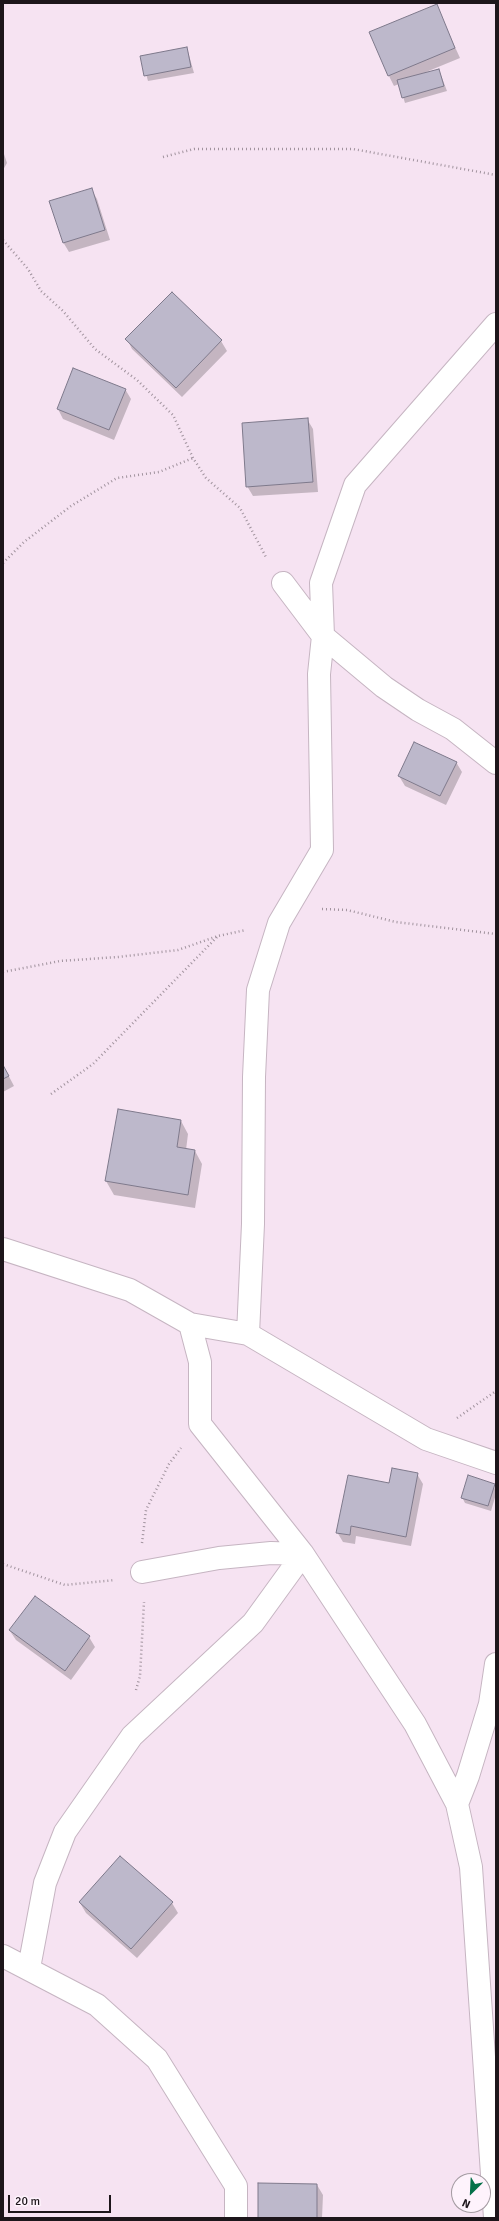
<!DOCTYPE html>
<style>
body{margin:0}
#map{position:relative;width:499px;height:2221px;overflow:hidden;background:#f6e3f2;font-family:Signika,sans-serif}
canvas{display:block}
.frame{position:absolute;inset:0;border:4px solid #1d161b;pointer-events:none}
.north{position:absolute;left:451px;top:2173px;width:40px;height:40px;box-sizing:border-box;background:#fef3fc;border:1px solid #a49ba2;border-radius:50%;rotate:204deg;font-size:11px;font-weight:700;line-height:16px;text-align:center;color:#1d161b}
.north::after{content:'';display:block;margin:auto;width:14px;height:18px;background:#057149;clip-path:polygon(50% 0,100% 100%,50% 72%,0 100%)}
.scale{position:absolute;left:8px;top:2195px;width:103px;height:18px;box-sizing:border-box;border:2px solid #1d161b;border-top:0;padding-left:5px;font-size:12px;line-height:14px;white-space:nowrap;color:#1d161b;-webkit-text-stroke:3px #fef3fc;paint-order:stroke}
</style>
<div id="map">
<canvas width="499" height="2221"></canvas>
<div class="frame"></div>
<div class="north">N</div>
<div class="scale">20 m</div>
</div>
<script>
const c = document.querySelector('canvas').getContext('2d');
c.lineJoin = 'round';
function paint(path, color) {
  c.fillStyle = color;
  c.fill(path, 'evenodd');
}
function shape(rows) {
  const path = new Path2D();
  for (const r of rows) {
    path.moveTo(r[0], r[1]);
    for (let i = 2; i < r.length; i += 2) path.lineTo(r[i], r[i + 1]);
  }
  return path;
}
function trace(path, color, width, dash) {
  c.strokeStyle = color;
  c.lineWidth = width;
  c.lineCap = dash ? 'butt' : 'round';
  c.setLineDash(dash || []);
  c.stroke(path);
}
paint(shape([
 [436,5,460,58,426,72,439,70,447,91,405,103,399,84,394,86,389,76],
 [187,48,194,73,148,81,141,56],
 [3,151,7,163,3,170],
 [91,189,97,199,110,240,69,252,63,242],
 [127,339,221,341,227,351,182,397,132,349],
 [125,389,131,399,114,440,63,419,58,409],
 [307,419,313,429,318,492,253,496,247,486],
 [456,762,462,772,446,805,405,786,399,776],
 [3,1065,14,1086,3,1092],
 [118,1111,181,1121,188,1134,186,1150,195,1151,202,1164,195,1208,114,1195,106,1181],
 [417,1474,423,1484,411,1546,356,1536,355,1544,343,1542,337,1532,390,1484],
 [494,1485,496,1494,491,1511,465,1503,462,1497],
 [10,1631,89,1637,95,1647,71,1680,16,1640],
 [80,1903,172,1903,178,1913,137,1958,86,1913],
 [317,2185,323,2195,322,2218,259,2218]
]), '#0003');
const building = shape([
 [437,4,455,48,388,76,369,32,437,4],
 [187,47,191,67,144,76,140,56,187,47],
 [439,69,444,86,402,98,397,80,439,69],
 [92,188,105,230,63,243,49,201,92,188],
 [172,292,222,340,176,388,125,339,172,292],
 [73,368,126,389,109,430,57,409,73,368],
 [308,418,313,482,246,487,242,423,308,418],
 [414,742,457,762,440,796,398,776,414,742],
 [3,1065,9,1076,3,1079,3,1065],
 [118,1109,181,1120,177,1147,195,1150,188,1195,105,1181,118,1109],
 [392,1468,418,1473,406,1537,351,1526,350,1535,336,1533,348,1475,389,1483,392,1468],
 [468,1475,495,1484,488,1506,461,1498,468,1475],
 [35,1596,90,1636,65,1671,9,1630,35,1596],
 [120,1856,173,1902,131,1949,79,1902,120,1856],
 [258,2183,317,2184,317,2218,258,2218,258,2183]
]);
paint(building, '#bdb8cb');
trace(building, '#7e798b', 1);
const minor = shape([
 [283,583,323,636,384,687,418,710,453,729,496,763],
 [3,1249,130,1290,190,1324,248,1334,426,1439,496,1463],
 [190,1324,200,1362,200,1424,303,1554,415,1724,457,1804,471,1867,495,2218],
 [248,1334,253,1224,254,1077,258,990,279,923,322,850,319,674,323,636,321,583,355,485,496,324],
 [457,1804,468,1776,490,1704,496,1664],
 [3,1956,97,2005,157,2059,236,2186,236,2218],
 [29,1968,45,1883,65,1832,132,1736,253,1623,303,1554,271,1553,219,1558,142,1572]
]);
trace(minor, '#c6b5c2', 24);
trace(shape([
 [163,157,194,149,353,149,496,175],
 [3,240,28,269,41,291,63,311,95,349,137,380,173,415,193,458,206,478,240,508,267,559],
 [3,563,24,542,71,506,117,478,159,472,193,458],
 [322,909,347,910,396,922,496,934],
 [3,972,60,961,118,957,178,950,218,936,246,930],
 [51,1094,93,1064,217,937],
 [457,1418,496,1391],
 [142,1543,146,1510,169,1464,181,1448],
 [3,1564,65,1585,115,1580],
 [136,1690,140,1676,144,1602]
]), '#a1939e', 2.5, [1, 3]);
trace(minor, '#fff', 22);
</script>
